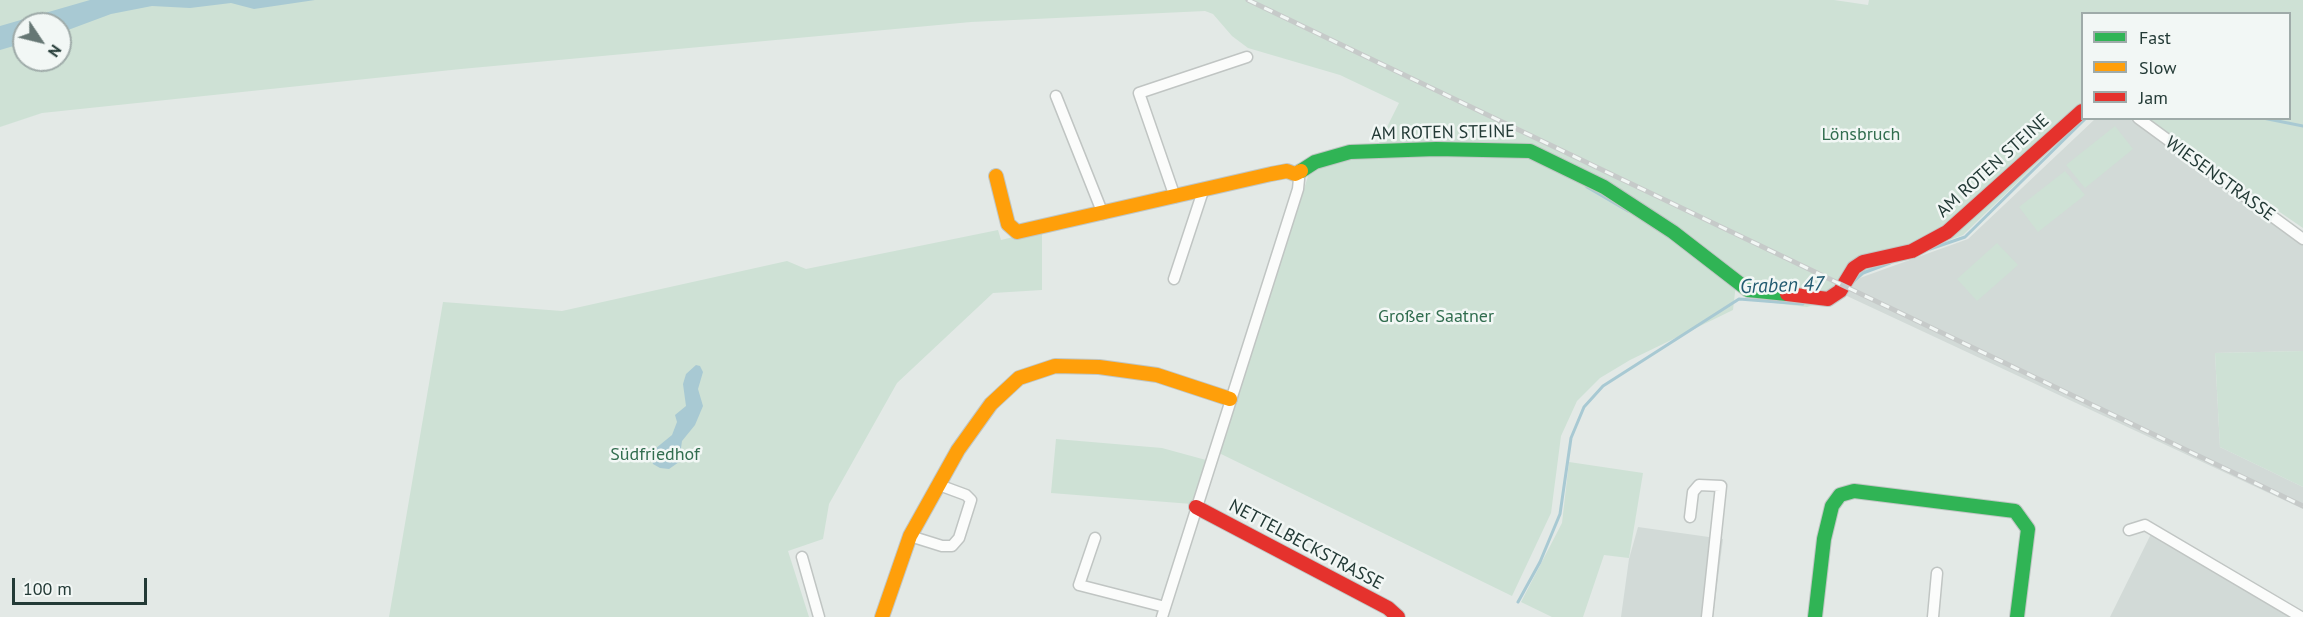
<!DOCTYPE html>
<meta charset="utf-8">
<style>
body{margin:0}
#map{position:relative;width:2303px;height:617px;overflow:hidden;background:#e3e9e6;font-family:"PT Sans",sans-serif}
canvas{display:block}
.legend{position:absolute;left:2081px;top:12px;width:210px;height:108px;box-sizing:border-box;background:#f2f7f5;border:2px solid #9faba9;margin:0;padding:8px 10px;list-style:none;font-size:18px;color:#233a36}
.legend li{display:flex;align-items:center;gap:12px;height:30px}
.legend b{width:30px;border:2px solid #9faba9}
.north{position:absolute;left:12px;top:12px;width:60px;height:60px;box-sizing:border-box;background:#f2f7f5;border:2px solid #9faba9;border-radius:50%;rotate:125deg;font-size:16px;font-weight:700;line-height:24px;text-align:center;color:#233a36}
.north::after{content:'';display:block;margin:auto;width:21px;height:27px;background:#667774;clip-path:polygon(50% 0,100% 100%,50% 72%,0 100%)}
.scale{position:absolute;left:12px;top:578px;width:135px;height:27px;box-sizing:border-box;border:3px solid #233a36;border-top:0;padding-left:8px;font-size:18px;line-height:21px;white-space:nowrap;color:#233a36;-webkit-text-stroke:4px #f2f7f5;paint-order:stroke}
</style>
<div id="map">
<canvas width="2303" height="617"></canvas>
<ul class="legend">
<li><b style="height:8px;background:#30b455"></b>Fast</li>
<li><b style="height:8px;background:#ff9f0a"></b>Slow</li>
<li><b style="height:8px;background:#e5322d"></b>Jam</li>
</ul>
<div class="north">N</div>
<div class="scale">100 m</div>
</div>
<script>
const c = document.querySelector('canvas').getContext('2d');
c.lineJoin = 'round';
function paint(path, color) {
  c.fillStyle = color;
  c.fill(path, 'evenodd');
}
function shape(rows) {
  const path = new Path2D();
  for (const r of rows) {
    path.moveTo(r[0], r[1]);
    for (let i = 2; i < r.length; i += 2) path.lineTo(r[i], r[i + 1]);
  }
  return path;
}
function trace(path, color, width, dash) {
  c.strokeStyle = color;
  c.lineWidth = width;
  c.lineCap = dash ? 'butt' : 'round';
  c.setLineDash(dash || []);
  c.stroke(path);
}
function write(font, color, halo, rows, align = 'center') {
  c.font = font + ' "PT Sans",sans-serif';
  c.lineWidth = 5;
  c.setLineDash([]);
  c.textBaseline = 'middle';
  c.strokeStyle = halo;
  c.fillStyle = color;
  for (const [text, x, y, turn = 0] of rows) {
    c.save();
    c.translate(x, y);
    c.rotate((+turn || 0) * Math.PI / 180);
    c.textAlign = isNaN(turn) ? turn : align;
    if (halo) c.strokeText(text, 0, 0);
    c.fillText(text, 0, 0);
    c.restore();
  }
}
paint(shape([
 [2095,119,2130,119,2303,241,2303,351,2215,353,2220,447,2303,487,2303,509,1847,296,1481,120,1857,279,1968,239],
 [1638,527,1723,539,1713,617,1621,617,1629,559],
 [2151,534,2291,617,2110,617]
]), '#d2dad7');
paint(shape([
 [0,0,1834,0,1868,5,1869,0,2303,0,2303,228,2144,119,2290,118,2290,14,2082,14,2083,119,1963,235,1867,272,1835,299,1807,307,1765,302,1736,284,1733,310,1630,360,1600,378,1577,401,1561,436,1551,513,1512,596,1219,453,1311,167,1374,153,1399,103,1340,75,1248,48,1232,36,1213,14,1205,11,971,22,461,69,42,113,0,127],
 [24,24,60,24,60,60,24,60],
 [2115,126,2133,149,2085,188,2066,165],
 [2065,171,2085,195,2038,232,2019,207],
 [998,230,1001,240,1042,230,1042,290,993,293,897,383,829,504,823,539,788,551,809,617,389,617,443,302,562,311,787,261,806,269],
 [1997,243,2018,265,1977,301,1957,279],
 [2303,351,2303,487,2220,447,2215,353],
 [1056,439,1162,448,1206,460,1192,504,1051,493],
 [1569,462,1643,473,1629,558,1604,555,1583,617,1552,617,1521,602,1562,523]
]), '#cee1d5');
paint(shape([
 [90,0,315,0,254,9,231,3,190,8,152,6,111,14,60,33,60,24,24,24,24,43,0,50,0,26],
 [696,365,700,366,703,372,698,389,703,406,695,425,682,441,679,462,669,469,660,468,653,464,650,453,672,435,677,422,675,415,686,406,683,384,686,374]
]), '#a8c9d3');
trace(shape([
 [2263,118,2303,126],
 [1587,187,1628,211],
 [1930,249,1965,237,2086,118],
 [1853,282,1863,273,1890,263],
 [1518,602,1540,562,1560,514,1571,438,1584,407,1603,386,1739,299,1803,304]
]), '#a8c9d3', 3);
const street = shape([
 [1056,96,1103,214],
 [2138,118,2303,239],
 [1175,197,1139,93,1247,57],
 [1174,279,1203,191],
 [1690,517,1693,492,1699,485,1721,486,1707,617],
 [2129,530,2145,525,2301,617],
 [910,536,942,546,952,546,959,538,971,500,966,495,939,485],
 [1095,538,1079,585,1165,607],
 [802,557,819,617],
 [1162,617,1298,189,1299,179,1295,174],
 [1933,617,1937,573]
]);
const fast = shape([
 [1301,171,1315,162,1350,152,1436,149,1530,151,1604,187,1673,232,1748,290,1787,294],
 [1815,617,1824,539,1832,506,1840,495,1854,491,2015,511,2028,529,2017,617]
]);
const slow = shape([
 [996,176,1008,224,1017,232,1271,174,1287,171,1295,174,1301,171],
 [882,617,910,536,958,450,991,404,1019,378,1055,366,1099,367,1157,375,1230,399]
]);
const jam = shape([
 [1787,294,1828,299,1840,291,1854,268,1863,262,1912,251,1947,232,2082,111],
 [1196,507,1388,608,1398,617]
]);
trace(street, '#c0c5c3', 13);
trace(fast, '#c0c6c4', 16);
trace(slow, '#c0c6c4', 16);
trace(jam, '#c0c6c4', 16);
trace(street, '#fbfcfb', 10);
trace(fast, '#30b455', 14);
trace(slow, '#ff9f0a', 14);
trace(jam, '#e5322d', 14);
const rail = shape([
 [1248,0,2303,506]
]);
trace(rail, '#c6cac9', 5);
trace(rail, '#f2f7f5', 3, [9]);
write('18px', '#233a36', '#f2f7f5', [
 ["AM ROTEN STEINE",1443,133,-1],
 ["AM ROTEN STEINE",1993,166,-42],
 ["WIESENSTRASSE",2220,179,36],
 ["NETTELBECKSTRASSE",1306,545,28]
]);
write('18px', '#316d4f', '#f2f7f5', [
 ["Lönsbruch",1861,135],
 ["Großer Saatner",1436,317],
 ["Südfriedhof",655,455]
]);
write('italic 20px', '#225b71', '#f2f7f5', [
 ["Graben 47",1782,286,-2]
]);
</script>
